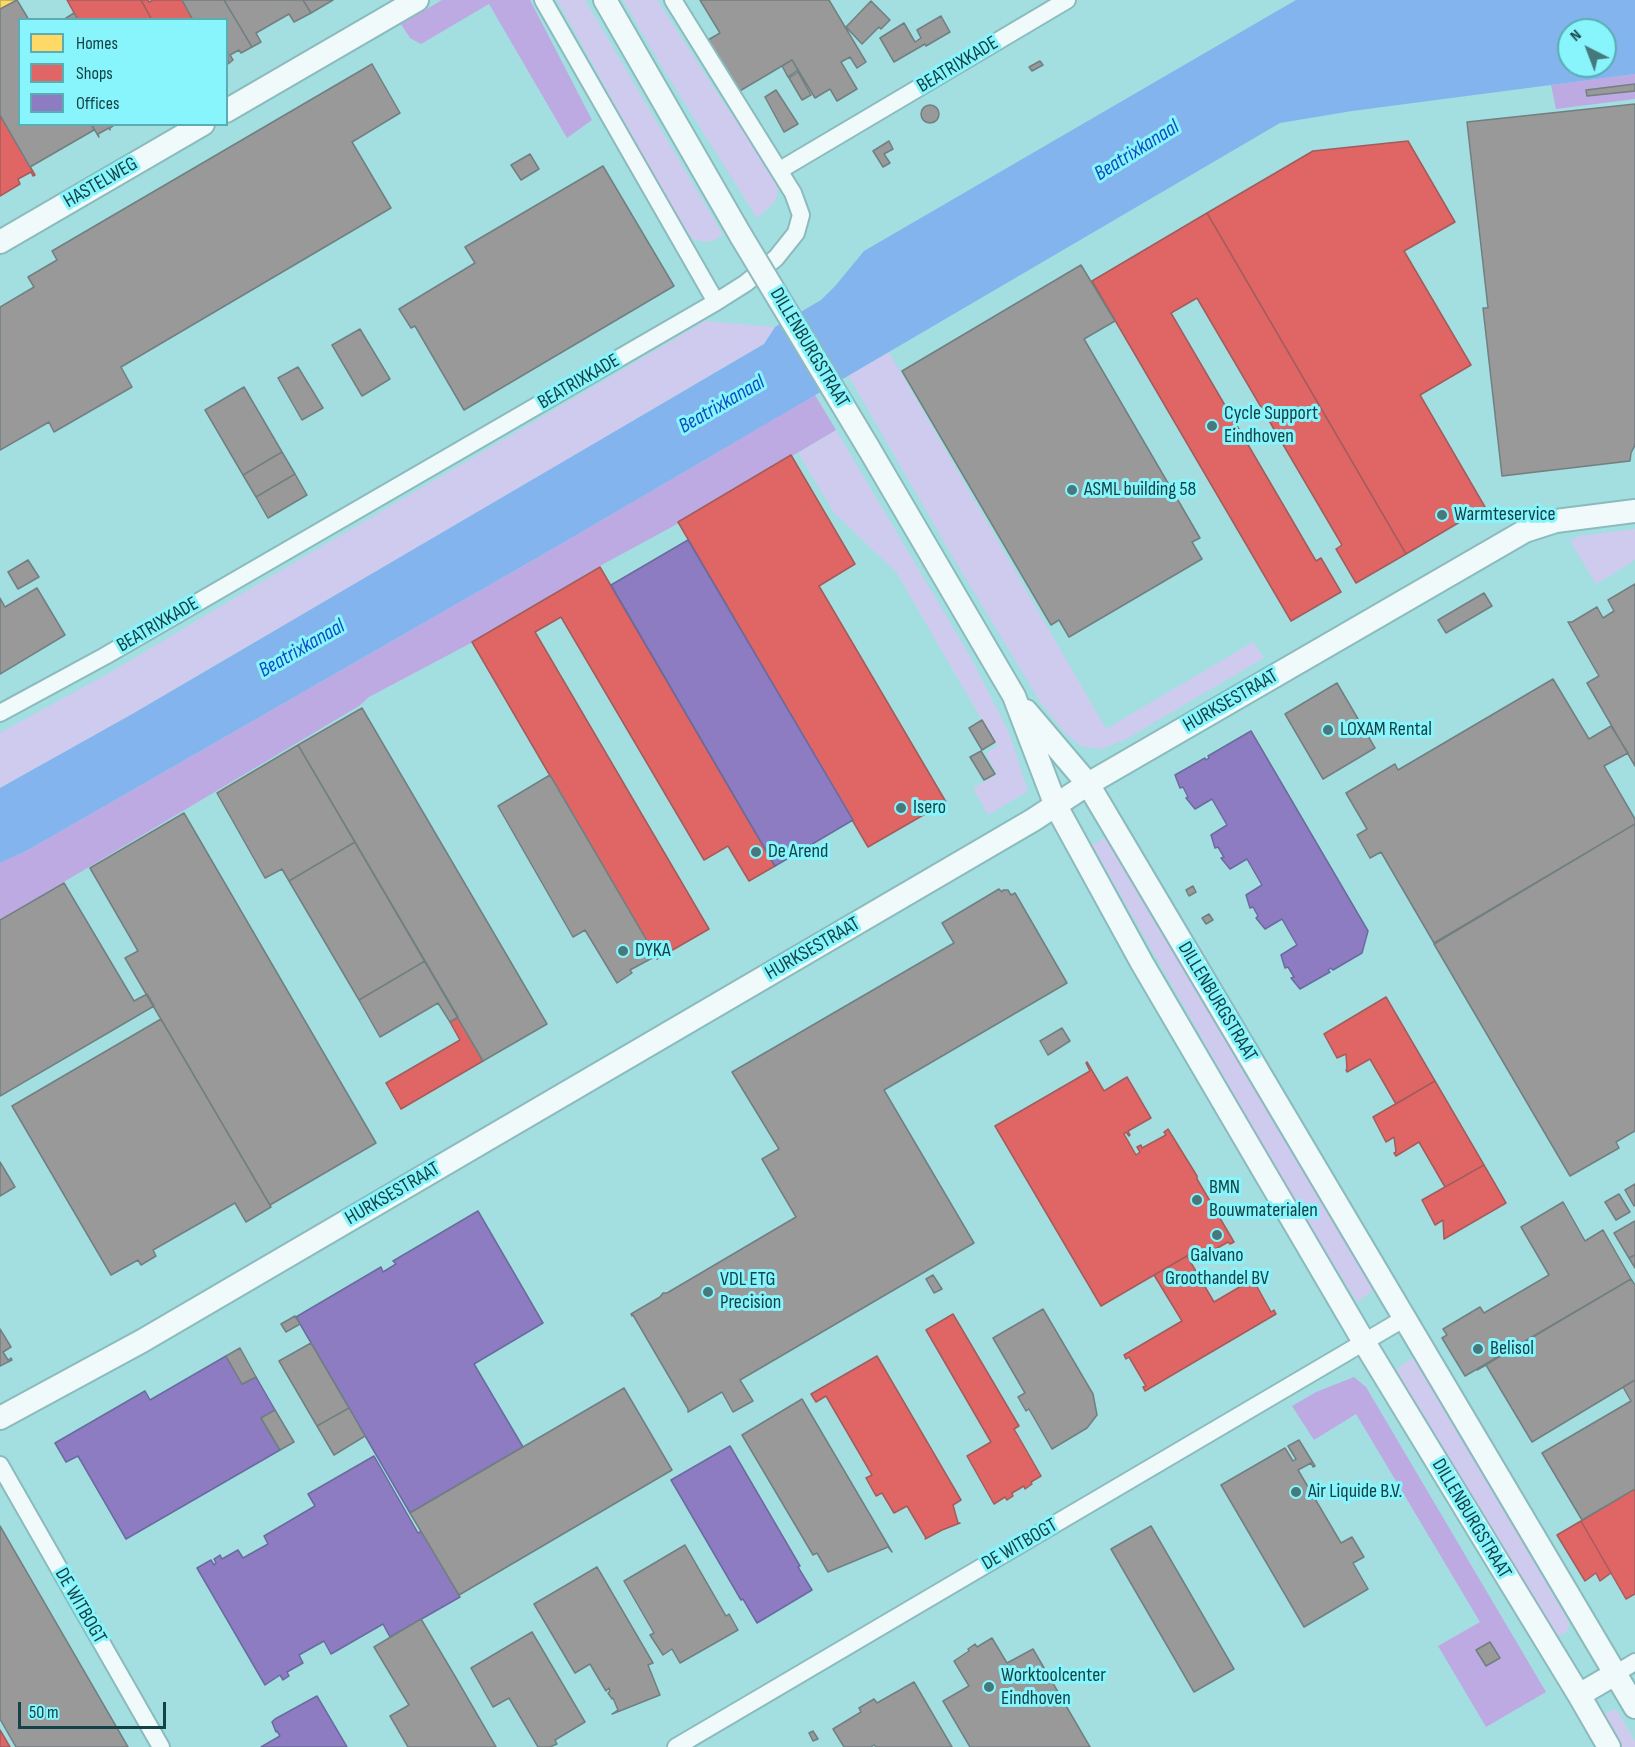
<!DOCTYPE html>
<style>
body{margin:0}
#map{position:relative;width:1635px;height:1747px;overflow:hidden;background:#a3dee1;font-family:"Sofia Sans Condensed",sans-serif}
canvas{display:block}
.legend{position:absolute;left:18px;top:18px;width:210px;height:108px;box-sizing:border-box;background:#88f4fc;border:2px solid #59adb3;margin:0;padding:8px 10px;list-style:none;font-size:18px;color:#134346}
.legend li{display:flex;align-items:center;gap:12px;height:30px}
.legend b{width:30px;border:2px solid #59adb3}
.north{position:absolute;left:1557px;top:18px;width:60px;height:60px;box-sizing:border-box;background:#88f4fc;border:2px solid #59adb3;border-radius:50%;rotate:318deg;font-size:16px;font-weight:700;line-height:24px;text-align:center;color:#134346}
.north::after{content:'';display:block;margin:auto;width:21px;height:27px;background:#45797c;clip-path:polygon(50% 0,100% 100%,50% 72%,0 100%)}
.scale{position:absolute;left:18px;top:1702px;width:148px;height:27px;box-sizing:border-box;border:3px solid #134346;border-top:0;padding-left:8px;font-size:18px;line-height:21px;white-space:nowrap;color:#134346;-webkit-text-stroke:4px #88f4fc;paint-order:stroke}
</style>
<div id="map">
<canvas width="1635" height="1747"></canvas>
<ul class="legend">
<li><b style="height:16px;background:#ffd966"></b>Homes</li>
<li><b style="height:16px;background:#e06666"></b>Shops</li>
<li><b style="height:16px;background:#8e7cc3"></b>Offices</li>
</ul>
<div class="north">N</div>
<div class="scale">50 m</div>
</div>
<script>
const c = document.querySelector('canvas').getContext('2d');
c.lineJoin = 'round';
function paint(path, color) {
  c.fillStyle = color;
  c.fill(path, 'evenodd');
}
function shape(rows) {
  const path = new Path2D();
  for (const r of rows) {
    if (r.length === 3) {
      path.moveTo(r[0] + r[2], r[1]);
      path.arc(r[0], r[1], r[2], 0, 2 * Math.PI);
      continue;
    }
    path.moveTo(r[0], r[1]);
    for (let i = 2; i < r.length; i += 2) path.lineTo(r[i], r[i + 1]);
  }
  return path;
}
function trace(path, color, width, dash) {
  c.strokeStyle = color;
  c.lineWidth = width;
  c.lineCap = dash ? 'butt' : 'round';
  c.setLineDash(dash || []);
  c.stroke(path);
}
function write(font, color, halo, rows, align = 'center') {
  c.font = font + ' "Sofia Sans Condensed",sans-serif';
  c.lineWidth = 6;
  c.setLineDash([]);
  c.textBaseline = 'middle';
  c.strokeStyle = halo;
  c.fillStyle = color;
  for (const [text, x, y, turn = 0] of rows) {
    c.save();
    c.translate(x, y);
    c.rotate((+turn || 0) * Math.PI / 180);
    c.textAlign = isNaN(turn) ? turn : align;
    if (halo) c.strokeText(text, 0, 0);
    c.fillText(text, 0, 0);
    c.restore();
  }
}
paint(shape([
 [557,0,585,0,723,235,709,242,695,240,684,230],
 [623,0,657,0,725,105,773,172,778,189,775,202,757,218,665,72],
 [705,321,775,327,764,344,134,713,0,788,0,733,109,673,285,568],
 [889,352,1106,729,1253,642,1264,658,1126,739,1102,749,1082,747,1064,732,1041,703,954,559,848,375],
 [836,430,970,656,1009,733,1028,791,988,815,973,788,997,774,986,754,997,746,896,572,834,513,798,453],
 [1635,529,1635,560,1596,584,1570,541,1579,536],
 [1108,836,1172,949,1375,1289,1357,1302,1286,1186,1092,845],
 [1414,1357,1569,1622,1568,1630,1562,1635,1553,1635,1545,1627,1396,1369],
 [1614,1709,1618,1712,1635,1741,1635,1747,1620,1747,1604,1720,1605,1714]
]), '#cfcbef');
paint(shape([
 [442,0,530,0,592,120,567,138,489,4,421,44,410,38,401,24],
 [1635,74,1635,99,1556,109,1551,85],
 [815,395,836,430,679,523,598,567,471,643,369,697,359,706,0,920,0,863,28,850,561,544],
 [1354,1377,1366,1387,1546,1692,1486,1727,1438,1646,1480,1622,1356,1414,1314,1440,1292,1406,1316,1392]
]), '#beaae2');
paint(shape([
 [1296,0,1635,0,1635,74,1352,111,1280,123,561,544,28,850,0,863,0,788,134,713,764,344,775,327,821,300,836,285,864,251],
 [1569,30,1605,30,1605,66,1569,66]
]), '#83b4ee');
const homes = shape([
 [0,0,16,0,16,1,0,9,0,0]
]);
paint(homes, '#ffd966');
trace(homes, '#b8ac5c', 1.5);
const shops = shape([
 [67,0,141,0,152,20,78,20,67,0],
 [141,0,148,0,149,2,153,0,182,0,193,20,152,20,141,0],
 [0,115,35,175,33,176,31,172,18,179,20,184,0,196,0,115],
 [1408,141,1455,222,1404,251,1471,365,1420,395,1485,507,1406,554,1207,213,1313,151,1408,141],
 [1207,213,1406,554,1356,583,1336,549,1342,545,1197,298,1171,313,1316,561,1321,558,1341,592,1291,621,1092,281,1207,213],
 [791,455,855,564,819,586,946,802,868,847,678,522,791,455],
 [600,567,775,866,749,881,728,846,704,860,561,617,535,632,709,929,657,959,472,642,600,567],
 [1386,997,1435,1081,1396,1104,1370,1059,1347,1072,1346,1070,1347,1069,1346,1054,1337,1058,1324,1034,1386,997],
 [458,1017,483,1061,401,1109,386,1083,460,1040,450,1022,458,1017],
 [1087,1062,1104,1091,1127,1077,1151,1118,1128,1131,1130,1135,1129,1136,1126,1132,1124,1134,1136,1155,1140,1152,1137,1147,1141,1145,1142,1148,1166,1135,1164,1132,1168,1129,1197,1176,1197,1179,1234,1242,1230,1244,1228,1242,1205,1255,1207,1258,1203,1260,1197,1250,1101,1306,995,1126,1090,1071,1086,1063,1087,1062],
 [1435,1081,1484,1165,1445,1187,1419,1142,1396,1156,1394,1153,1396,1152,1394,1137,1386,1142,1373,1117,1435,1081],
 [1484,1165,1506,1203,1444,1239,1443,1220,1435,1225,1422,1200,1484,1165],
 [1187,1256,1214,1302,1255,1278,1257,1282,1255,1283,1271,1312,1274,1310,1276,1314,1145,1391,1143,1387,1146,1386,1129,1357,1126,1359,1124,1355,1182,1321,1154,1275,1187,1256],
 [953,1314,1019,1426,1014,1429,1041,1476,1031,1482,1032,1484,1025,1489,1024,1486,1012,1493,1013,1496,1007,1500,1005,1497,994,1504,967,1456,991,1442,926,1330,953,1314],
 [877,1356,961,1500,953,1505,958,1523,960,1523,942,1530,925,1539,926,1538,907,1506,894,1513,882,1493,876,1496,866,1478,872,1475,826,1396,816,1402,811,1394,877,1356],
 [1635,1489,1635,1594,1626,1599,1581,1521,1635,1489],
 [1581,1521,1611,1573,1600,1581,1596,1573,1585,1581,1557,1535,1581,1521],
 [0,1730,10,1747,0,1747,0,1730]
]);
paint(shops, '#e06666');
trace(shops, '#a25c5c', 1.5);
const offices = shape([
 [688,540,853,820,775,866,611,585,688,540],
 [1251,731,1368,931,1362,953,1333,970,1331,968,1328,970,1330,972,1300,989,1291,978,1294,977,1288,967,1285,968,1281,955,1297,945,1282,919,1265,929,1256,918,1258,916,1253,907,1250,908,1246,895,1262,885,1247,859,1230,869,1221,858,1224,857,1218,847,1215,848,1211,835,1227,825,1212,799,1195,809,1186,798,1188,797,1183,787,1180,788,1175,775,1205,758,1206,760,1209,758,1208,756,1251,731],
 [478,1211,543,1323,474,1364,523,1447,410,1513,296,1317,381,1267,383,1272,396,1264,393,1261,478,1211],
 [226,1356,242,1384,256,1377,275,1410,261,1418,280,1450,126,1539,78,1456,66,1462,55,1443,145,1391,150,1400,226,1356],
 [730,1446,800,1566,798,1567,812,1590,757,1623,743,1599,741,1600,671,1480,730,1446],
 [374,1456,418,1533,422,1531,460,1597,390,1637,383,1624,331,1654,324,1641,299,1655,303,1663,287,1672,289,1676,283,1680,280,1675,265,1685,197,1568,211,1560,214,1565,216,1563,214,1559,220,1555,222,1559,238,1550,243,1558,268,1544,264,1536,315,1506,308,1494,374,1456],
 [317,1696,347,1747,261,1747,280,1736,277,1731,276,1732,272,1722,275,1719,317,1696]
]);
paint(offices, '#8e7cc3');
trace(offices, '#696b9e', 1.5);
const industry = shape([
 [17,0,29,20,20,20,20,124,91,124,94,130,30,167,0,115,0,9,17,0],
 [182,0,224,0,252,47,241,53,239,50,230,55,233,60,228,64,226,20,193,20,182,0],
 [224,0,303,0,311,13,294,22,289,14,256,33,261,42,252,47,224,0],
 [303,0,333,0,311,13,303,0],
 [700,0,829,0,866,62,857,68,850,57,841,62,857,89,837,101,830,89,815,98,792,60,738,92,708,40,720,33,700,0],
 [871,1,890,20,881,29,879,27,862,44,846,27,871,1],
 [74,13,78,20,63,20,74,13],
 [941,16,950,32,926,46,925,44,894,62,880,38,904,23,915,42,921,38,917,30,941,16],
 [792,60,798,70,788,77,782,66,792,60],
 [1040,61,1043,65,1032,71,1029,67,1040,61],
 [372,64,400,113,352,142,391,208,121,367,132,387,54,432,49,422,0,450,0,307,34,287,28,277,57,260,52,251,372,64],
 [798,72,811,95,802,100,789,78,798,72],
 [1635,84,1635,91,1587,96,1586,90,1635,84],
 [776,90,798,124,784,132,765,97,776,90],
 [1635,104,1635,445,1631,453,1630,461,1502,476,1483,308,1488,308,1467,122,1635,104],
 [930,114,9],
 [91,124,116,124,110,128,110,130,109,128,98,134,99,137,91,124],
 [889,141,893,149,884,154,890,163,883,167,873,151,889,141],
 [530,154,539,169,521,180,511,165,530,154],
 [603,166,674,286,464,410,415,326,411,328,399,309,475,263,465,247,603,166],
 [1081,265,1115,321,1084,339,1200,538,1192,542,1202,559,1069,637,1059,620,1051,625,902,371,1081,265],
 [360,329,390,379,362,396,332,345,360,329],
 [298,367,323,408,302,420,278,378,298,367],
 [244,387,282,452,243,475,205,410,244,387],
 [282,452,295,474,256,497,243,475,282,452],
 [295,474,307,495,268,518,256,497,295,474],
 [28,560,39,577,18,589,8,572,28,560],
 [1635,584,1635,766,1587,683,1599,676,1568,622,1572,622,1597,607,1603,618,1614,611,1608,600,1635,584],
 [37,588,65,635,0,674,0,598,5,607,37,588],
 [1484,593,1492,606,1446,633,1438,620,1484,593],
 [1553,679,1589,739,1611,726,1628,753,1604,766,1635,819,1635,824,1434,943,1381,852,1370,858,1357,835,1367,829,1346,793,1395,764,1398,770,1553,679],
 [1337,683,1375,748,1323,779,1285,714,1337,683],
 [362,708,547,1024,483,1061,298,745,362,708],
 [982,720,995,742,982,750,969,728,982,720],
 [298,745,355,842,289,881,282,869,265,878,217,793,298,745],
 [981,751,995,774,984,780,970,757,981,751],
 [550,775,656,956,630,970,632,973,617,983,585,930,573,937,498,806,550,775],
 [184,813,376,1143,270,1205,125,958,138,951,90,868,184,813],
 [1635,824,1635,1131,1616,1142,1619,1148,1570,1176,1434,944,1635,824],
 [355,842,425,961,359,1000,289,881,355,842],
 [64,883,134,1001,147,994,154,1006,0,1096,0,920,64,883],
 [1193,886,1196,892,1189,896,1186,890,1193,886],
 [999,889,1002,892,1003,890,1008,890,1011,895,1015,893,1067,983,884,1090,974,1243,740,1380,753,1401,733,1412,722,1392,688,1412,688,1409,633,1315,632,1316,631,1314,660,1297,663,1293,667,1293,796,1217,762,1159,779,1149,732,1072,954,943,942,923,999,889],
 [1209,914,1213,920,1206,924,1202,918,1209,914],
 [425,961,458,1017,450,1022,438,1003,380,1037,359,1000,425,961],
 [161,1019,271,1207,246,1222,235,1203,153,1250,156,1256,141,1265,138,1260,111,1275,12,1106,161,1019],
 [1062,1028,1070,1041,1048,1055,1040,1041,1062,1028],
 [0,1162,15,1187,0,1196,0,1162],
 [1635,1184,1635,1205,1634,1206,1625,1190,1635,1184],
 [1619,1194,1630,1212,1616,1220,1605,1202,1619,1194],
 [1563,1202,1585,1241,1603,1230,1631,1279,1465,1376,1442,1338,1447,1335,1443,1329,1480,1307,1484,1313,1549,1275,1521,1227,1563,1202],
 [1635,1221,1635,1255,1629,1258,1614,1233,1635,1221],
 [1635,1255,1635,1268,1629,1258,1635,1255],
 [933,1275,942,1289,934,1293,926,1279,933,1275],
 [1631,1279,1635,1285,1635,1380,1532,1442,1486,1365,1477,1370,1631,1279],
 [1043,1309,1093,1394,1097,1415,1087,1428,1052,1449,1029,1409,1026,1411,1018,1397,1025,1393,993,1338,1043,1309],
 [295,1316,300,1324,286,1332,281,1324,295,1316],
 [0,1329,11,1347,3,1352,8,1360,11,1358,12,1360,0,1366,0,1329],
 [311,1343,349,1408,317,1426,279,1361,311,1343],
 [240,1348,256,1377,242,1384,226,1356,240,1348],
 [1635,1380,1635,1489,1582,1520,1542,1453,1631,1401,1623,1387,1635,1380],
 [624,1388,672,1470,459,1595,410,1513,624,1388],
 [802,1399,892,1552,888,1547,828,1572,817,1553,813,1555,742,1435,802,1399],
 [349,1408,365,1436,334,1455,317,1426,349,1408],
 [275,1410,294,1442,280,1450,261,1418,275,1410],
 [1299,1440,1315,1466,1313,1467,1311,1463,1298,1470,1341,1543,1352,1537,1364,1557,1353,1563,1368,1589,1304,1627,1221,1485,1285,1448,1293,1461,1296,1459,1288,1446,1299,1440],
 [0,1526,128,1747,16,1747,0,1719,0,1526],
 [1151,1526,1234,1669,1194,1692,1111,1549,1151,1526],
 [685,1545,726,1616,729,1614,738,1630,680,1663,672,1649,663,1655,650,1635,654,1633,624,1581,685,1545],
 [597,1567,653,1663,648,1665,660,1695,612,1714,618,1710,613,1698,612,1699,608,1693,610,1691,609,1688,606,1691,590,1664,575,1673,534,1604,597,1567],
 [421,1619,456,1678,496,1747,408,1747,390,1716,409,1705,374,1647,421,1619],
 [532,1632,585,1722,555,1740,557,1744,550,1747,538,1747,509,1698,493,1707,471,1668,532,1632],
 [992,1638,1007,1663,1033,1649,1090,1747,970,1747,943,1701,969,1686,954,1661,969,1651,968,1649,975,1644,977,1647,992,1638],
 [1490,1642,1500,1658,1486,1666,1476,1650,1490,1642],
 [914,1682,952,1747,876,1747,874,1745,871,1747,844,1747,833,1729,861,1712,859,1708,874,1699,877,1703,914,1682],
 [813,1731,818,1739,813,1741,809,1733,813,1731]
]);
paint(industry, '#999');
trace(industry, '#717f80', 1.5);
const street = shape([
 [543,0,716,302],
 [780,170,1067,0],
 [0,713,105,656,716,302,746,283,776,258,796,233,801,215,793,193,673,0],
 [0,1465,161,1747],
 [1615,1674,1635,1662],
 [676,1747,1405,1318]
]);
const secondary = shape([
 [605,0,741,236],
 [226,111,417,0],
 [0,242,203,124],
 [868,447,1014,696,1056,806,1142,963,1364,1342,1579,1695,1609,1747],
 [1026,711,1088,784,1635,1707],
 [0,1418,142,1341,1033,820,1088,784,1525,531,1556,521,1635,511],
 [1579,1695,1615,1674]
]);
trace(street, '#8bbbbd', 20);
trace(secondary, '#8bbbbd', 26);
trace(street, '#f1fafa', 16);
trace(secondary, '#f1fafa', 22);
const secondaryBridge = shape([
 [741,236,868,447]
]);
trace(secondaryBridge, '#8bbbbd', 26, []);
trace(secondaryBridge, '#f1fafa', 22);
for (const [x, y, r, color] of [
 [1212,426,6,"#45797c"],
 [1072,490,6,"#45797c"],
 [1442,515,6,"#45797c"],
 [1328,730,6,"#45797c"],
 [901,808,6,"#45797c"],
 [756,852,6,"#45797c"],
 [623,951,6,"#45797c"],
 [1197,1200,6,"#45797c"],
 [1217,1235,6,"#45797c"],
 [708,1292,6,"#45797c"],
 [1478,1349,6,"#45797c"],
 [1296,1492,6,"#45797c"],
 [989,1687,6,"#45797c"]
]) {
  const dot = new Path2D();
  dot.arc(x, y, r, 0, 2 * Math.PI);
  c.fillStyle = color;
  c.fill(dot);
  trace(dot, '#88f4fc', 2);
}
write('20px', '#134346', '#88f4fc', [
 ["BEATRIXKADE",958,65,-31],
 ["HASTELWEG",101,183,-30],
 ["DILLENBURGSTRAAT",809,348,59],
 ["BEATRIXKADE",579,382,-30],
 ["BEATRIXKADE",158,625,-30],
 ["HURKSESTRAAT",1231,701,-30],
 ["HURKSESTRAAT",813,949,-30],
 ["DILLENBURGSTRAAT",1217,1002,59],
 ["HURKSESTRAAT",393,1194,-30],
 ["DILLENBURGSTRAAT",1471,1519,59],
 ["DE WITBOGT",1020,1545,-30],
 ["DE WITBOGT",80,1606,60]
]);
write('20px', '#134346', '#88f4fc', [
 ["Cycle Support",1224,414],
 ["Eindhoven",1224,437],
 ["ASML building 58",1084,490],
 ["Warmteservice",1454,515],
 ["LOXAM Rental",1340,730],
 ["Isero",913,808],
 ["De Arend",768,852],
 ["DYKA",635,951],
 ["BMN",1209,1188],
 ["Bouwmaterialen",1209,1211],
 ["Galvano",1217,1256,"center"],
 ["Groothandel BV",1217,1279,"center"],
 ["VDL ETG",720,1280],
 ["Precision",720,1303],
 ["Belisol",1490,1349],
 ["Air Liquide B.V.",1308,1492],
 ["Worktoolcenter",1001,1676],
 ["Eindhoven",1001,1699]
], 'left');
write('italic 21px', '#104cc1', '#88f4fc', [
 ["Beatrixkanaal",1137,151,-32],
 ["Beatrixkanaal",722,405,-30],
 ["Beatrixkanaal",302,649,-30]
]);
</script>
